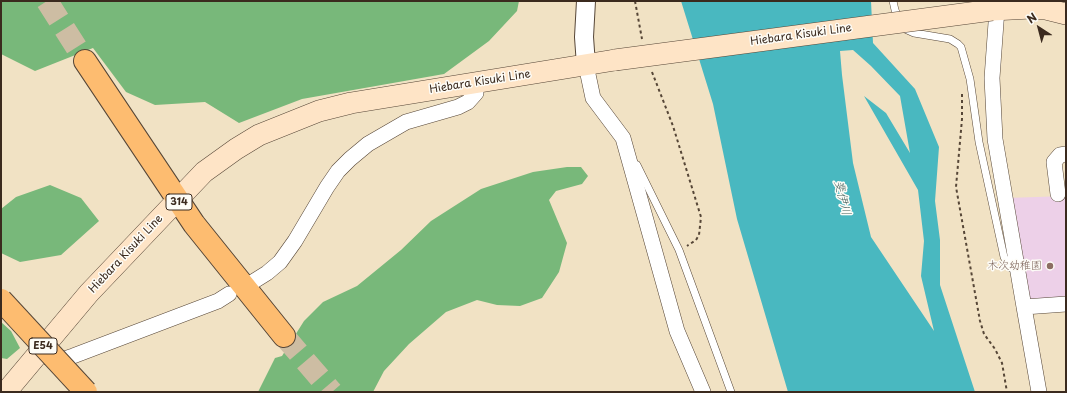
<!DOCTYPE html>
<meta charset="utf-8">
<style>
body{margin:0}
#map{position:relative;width:1067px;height:393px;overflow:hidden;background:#f1e2c4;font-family:"Playpen Sans",sans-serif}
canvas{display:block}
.frame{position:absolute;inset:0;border:2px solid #3b2a1e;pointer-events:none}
.north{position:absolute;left:1019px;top:8px;width:40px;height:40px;-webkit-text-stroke:3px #fdfcf7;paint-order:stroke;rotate:324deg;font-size:11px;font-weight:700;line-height:16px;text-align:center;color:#3b2a1e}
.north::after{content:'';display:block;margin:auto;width:14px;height:18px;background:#3b2a1e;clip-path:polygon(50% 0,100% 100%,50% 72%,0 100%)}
</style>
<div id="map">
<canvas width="1067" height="393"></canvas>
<div class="frame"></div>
<div class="north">N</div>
</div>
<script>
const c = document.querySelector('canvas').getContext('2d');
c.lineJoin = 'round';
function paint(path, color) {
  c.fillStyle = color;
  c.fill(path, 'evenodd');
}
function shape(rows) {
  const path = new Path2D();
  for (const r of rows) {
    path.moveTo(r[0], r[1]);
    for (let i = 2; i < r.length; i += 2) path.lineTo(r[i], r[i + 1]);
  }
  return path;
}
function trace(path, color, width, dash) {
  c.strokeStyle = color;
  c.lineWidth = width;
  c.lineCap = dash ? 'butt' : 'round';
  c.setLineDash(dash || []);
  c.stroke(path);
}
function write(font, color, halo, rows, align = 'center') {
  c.font = font + ' "Playpen Sans","Klee One",sans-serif';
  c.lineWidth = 3;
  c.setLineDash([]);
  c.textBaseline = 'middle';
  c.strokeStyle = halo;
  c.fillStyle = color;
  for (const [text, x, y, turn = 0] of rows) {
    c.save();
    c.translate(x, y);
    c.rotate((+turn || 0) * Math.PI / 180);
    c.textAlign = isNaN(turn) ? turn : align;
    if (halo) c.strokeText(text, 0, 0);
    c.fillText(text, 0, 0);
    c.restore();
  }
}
paint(shape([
 [1066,196,1066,300,1027,299,1006,198]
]), '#edd0e8');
paint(shape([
 [1,1,519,1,517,11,489,41,444,74,302,99,239,123,205,102,155,105,126,92,93,48,35,71,1,54],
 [567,167,581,167,588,176,582,184,556,191,549,200,567,243,559,272,542,298,520,306,497,305,477,300,446,312,409,344,384,371,373,392,258,392,275,358,282,356,304,321,323,302,357,286,401,250,431,221,481,189,533,172],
 [50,185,81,198,99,221,61,255,20,262,1,253,1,209,16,197],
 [1,322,11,331,20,348,7,359,1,358]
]), '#78b87a');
paint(shape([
 [681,1,871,1,873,43,915,89,939,147,935,201,940,240,940,285,975,392,788,392,737,219,713,104],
 [853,50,871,66,900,96,910,153,886,113,864,96,918,190,924,241,921,276,934,331,871,237,853,163,842,75,840,51]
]), '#49b8c0');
trace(shape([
 [47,1,85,61],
 [284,336,332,392]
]), '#cdbda3', 22, [22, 11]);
const service = shape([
 [893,1,895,10,903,28,914,33,950,39,958,44,961,47,970,79,979,142,1004,257,1011,268,1017,268],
 [637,165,679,250,731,392]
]);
const minor = shape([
 [996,1,997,9,992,78,995,139,1024,307,1066,304],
 [586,65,593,98,623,138,677,331,703,392],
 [1058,194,1054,162,1060,155,1066,154],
 [251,283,267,273,280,262,295,241,327,187,338,171,350,159,368,144,406,122,458,107,468,102,476,93,475,82],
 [1024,307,1039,392],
 [49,358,61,360,73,356,218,301,229,294]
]);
const tertiary = shape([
 [586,65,584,37,586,1]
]);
const secondary = shape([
 [992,10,1031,8,1046,9,1066,14],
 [6,392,89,293,204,172,236,149,259,135,319,111,351,103,615,60]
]);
const trunk = shape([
 [85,61,194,224,284,336]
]);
trace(service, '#564637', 8);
trace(minor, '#564637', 16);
trace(tertiary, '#564637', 20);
trace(secondary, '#564637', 22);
trace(trunk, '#564637', 24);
trace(shape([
 [635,1,642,39],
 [652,72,673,126,701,217,699,235,696,240,687,246],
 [962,94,962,119,956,187,980,321,984,334,995,349,1002,363,1007,392]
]), '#564637', 2, [3, 3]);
trace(service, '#fff', 7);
trace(minor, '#fff', 15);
trace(tertiary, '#fff', 18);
trace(secondary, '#fee4c6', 21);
trace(trunk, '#fdbc70', 22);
const secondaryBridge = shape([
 [615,60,992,10]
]);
const motorwayBridge = shape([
 [1,300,86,392]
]);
trace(secondaryBridge, '#564637', 22, []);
trace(motorwayBridge, '#564637', 24, []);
trace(secondaryBridge, '#fee4c6', 21);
trace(motorwayBridge, '#fdbc70', 22);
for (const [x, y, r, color] of [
 [1050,266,4,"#8d6e63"]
]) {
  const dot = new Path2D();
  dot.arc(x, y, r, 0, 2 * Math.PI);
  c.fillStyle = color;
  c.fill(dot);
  trace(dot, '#fdfcf7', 1.5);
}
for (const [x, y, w] of [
 [179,202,26],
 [43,346,28]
]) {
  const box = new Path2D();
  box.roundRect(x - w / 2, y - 8, w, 16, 3);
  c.fillStyle = '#fdfcf7';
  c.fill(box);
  trace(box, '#3b2a1e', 1);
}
write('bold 10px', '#3b2a1e', null, [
 ["314",179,202],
 ["E54",43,346]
]);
write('11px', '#3b2a1e', '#fdfcf7', [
 ["Hiebara Kisuki Line",801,35,-8],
 ["Hiebara Kisuki Line",480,82,-9],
 ["Hiebara Kisuki Line",126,254,-47]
]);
write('11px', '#785e54', '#fdfcf7', [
 ["木次幼稚園",1042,266]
], 'right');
write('italic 12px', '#405c57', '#fdfcf7', [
 ["斐伊川",842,198,76]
]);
</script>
